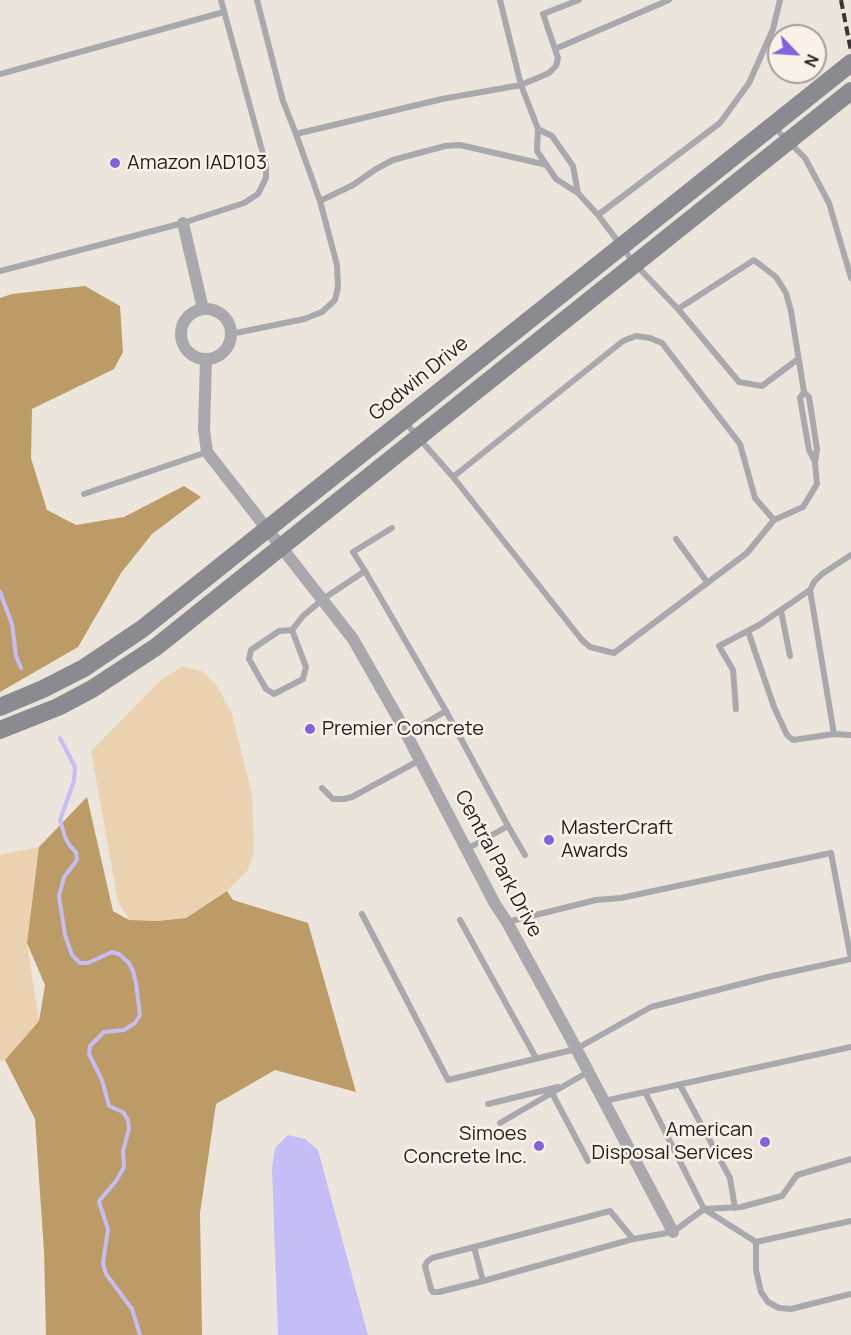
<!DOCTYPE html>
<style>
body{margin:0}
#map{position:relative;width:851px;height:1335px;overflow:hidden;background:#ece5db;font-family:Manrope,sans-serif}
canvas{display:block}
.north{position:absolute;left:767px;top:24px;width:60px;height:60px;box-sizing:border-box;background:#faf2e8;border:2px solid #a39e96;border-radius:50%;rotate:115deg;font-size:16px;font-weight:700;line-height:24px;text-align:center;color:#211f1b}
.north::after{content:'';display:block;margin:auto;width:21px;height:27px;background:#8064df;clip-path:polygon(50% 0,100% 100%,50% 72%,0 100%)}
</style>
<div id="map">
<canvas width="851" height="1335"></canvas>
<div class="north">N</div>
</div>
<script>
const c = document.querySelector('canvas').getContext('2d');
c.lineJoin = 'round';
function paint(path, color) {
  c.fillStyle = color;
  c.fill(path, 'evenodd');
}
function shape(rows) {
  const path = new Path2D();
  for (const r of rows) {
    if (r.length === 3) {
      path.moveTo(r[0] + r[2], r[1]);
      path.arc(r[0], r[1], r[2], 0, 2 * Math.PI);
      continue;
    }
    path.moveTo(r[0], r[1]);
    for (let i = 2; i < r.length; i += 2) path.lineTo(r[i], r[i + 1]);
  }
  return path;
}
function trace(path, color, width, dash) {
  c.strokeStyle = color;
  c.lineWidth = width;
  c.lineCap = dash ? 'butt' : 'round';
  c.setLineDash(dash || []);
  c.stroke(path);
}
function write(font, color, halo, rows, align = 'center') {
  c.font = font + ' Manrope,sans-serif';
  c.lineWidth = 5;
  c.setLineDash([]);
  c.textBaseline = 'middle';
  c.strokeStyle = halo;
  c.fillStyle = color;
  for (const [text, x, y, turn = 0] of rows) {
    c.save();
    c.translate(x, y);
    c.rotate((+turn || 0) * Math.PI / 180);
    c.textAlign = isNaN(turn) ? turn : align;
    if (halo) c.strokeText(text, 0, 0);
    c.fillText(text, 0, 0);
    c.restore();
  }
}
paint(shape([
 [182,667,202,671,218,687,232,714,252,793,254,852,248,870,227,891,186,918,157,921,129,920,118,902,91,751,162,679],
 [39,847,27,943,39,1021,5,1060,0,1061,0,855]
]), '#ebd3b1');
paint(shape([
 [85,286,120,306,123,352,114,369,32,409,31,458,47,510,76,525,124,517,184,486,201,497,152,534,121,573,78,647,0,692,0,298,12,294],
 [87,797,113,911,129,920,157,921,186,918,227,891,233,900,308,923,356,1092,275,1070,216,1104,200,1213,202,1335,46,1335,44,1251,35,1119,5,1060,39,1021,45,985,27,943,39,847]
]), '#bd9b66');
paint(shape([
 [288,1135,305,1139,318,1150,368,1335,278,1335,272,1168,275,1148]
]), '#c4bdf6');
trace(shape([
 [0,592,12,624,16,656,21,668],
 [60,738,75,767,74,781,60,820,65,837,70,846,76,852,77,860,64,877,59,896,65,935,72,955,80,963,88,963,112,952,119,954,129,963,133,971,136,983,140,1015,135,1023,124,1030,104,1032,90,1046,89,1054,102,1080,109,1106,123,1112,128,1120,129,1129,123,1151,124,1167,116,1181,99,1201,100,1205,108,1229,103,1263,106,1274,132,1309,140,1335]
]), '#c4bdf6', 4);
trace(shape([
 [257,0,283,101,296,134],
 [500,0,521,85,549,73,556,66,558,58,543,14,579,0],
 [780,0,773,29,749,83,720,123,598,215,635,264,678,309,754,260,776,277,786,293,791,311,804,392,800,398,809,450,815,462],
 [555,49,669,0],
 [0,74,224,12],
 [774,127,805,158,829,203,851,278],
 [578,193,573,166,552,136,538,129,537,151,556,179,578,193,598,215],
 [320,201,353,185,376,169,393,160,445,146,460,145,547,165],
 [0,271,183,223,244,203,258,194,266,178,266,165,221,0],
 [678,309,739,382,762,386,798,359],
 [231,334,304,319,322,312,335,300,338,287,337,265,320,201,296,134,442,99,521,85,538,129],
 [404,421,453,477],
 [84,494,207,452],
 [774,520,755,498,740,444,662,343,650,338,636,336,623,341,453,477,582,640,590,647,614,653,747,553,774,520,803,507,817,484,815,463,817,449,809,397,804,392],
 [676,539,707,582],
 [851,555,822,574,814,582,810,590,834,734,851,735],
 [365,571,353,552,392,528],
 [781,611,790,656],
 [292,630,306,667,303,679,274,694,266,689,249,659,251,650,279,631,292,630,303,616,323,599,365,571,446,711,508,826,467,849],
 [748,631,774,707,787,735,793,740,834,734],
 [736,709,733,670,719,646,759,625,810,590],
 [406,734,446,711],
 [322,788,333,799,344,799,352,797,420,760],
 [508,826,525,855],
 [362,914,448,1080,576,1049,651,1007,768,977,851,959,831,853,621,898,596,900,507,922],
 [460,920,536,1058],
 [680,1085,730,1178,735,1208],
 [645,1092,704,1209,741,1207,782,1196,797,1175,851,1159],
 [552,1093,588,1161],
 [604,1101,851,1047],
 [488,1104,558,1087],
 [500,1123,588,1072],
 [633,1239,610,1211,474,1247,483,1281,633,1239,673,1232,704,1209,756,1242,851,1221],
 [756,1242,756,1270,761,1292,768,1302,779,1308,791,1309,851,1294],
 [474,1247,432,1258,427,1262,425,1266,431,1289,433,1292,439,1292,483,1281]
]), '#a9a8ad', 6);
trace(shape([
 [183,223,203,309],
 [206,334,25],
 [206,359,204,430,207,452,353,639,398,718,495,904,507,922,570,1037,673,1232]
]), '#a9a8ad', 12);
trace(shape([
 [0,707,43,689,84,668,142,629,851,63],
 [0,730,58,707,92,689,156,647,851,91]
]), '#8b8a91', 18);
trace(shape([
 [841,0,851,51]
]), '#393632', 4, [9, 4.5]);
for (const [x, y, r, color] of [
 [115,163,6,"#8064df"],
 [310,729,6,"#8064df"],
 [549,840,6,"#8064df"],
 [765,1142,6,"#8064df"],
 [539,1146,6,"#8064df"]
]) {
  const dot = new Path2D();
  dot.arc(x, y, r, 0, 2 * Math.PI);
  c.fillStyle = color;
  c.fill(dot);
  trace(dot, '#faf2e8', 2);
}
write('20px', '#211f1b', '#faf2e8', [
 ["Amazon IAD103",127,163],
 ["Premier Concrete",322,729],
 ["MasterCraft",561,828],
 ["Awards",561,851],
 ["American",753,1130,"right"],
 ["Disposal Services",753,1153,"right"],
 ["Simoes",527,1134,"right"],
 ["Concrete Inc.",527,1157,"right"]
], 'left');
write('20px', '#211f1b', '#faf2e8', [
 ["Godwin Drive",419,379,-39],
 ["Central Park Drive",498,864,62]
]);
</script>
